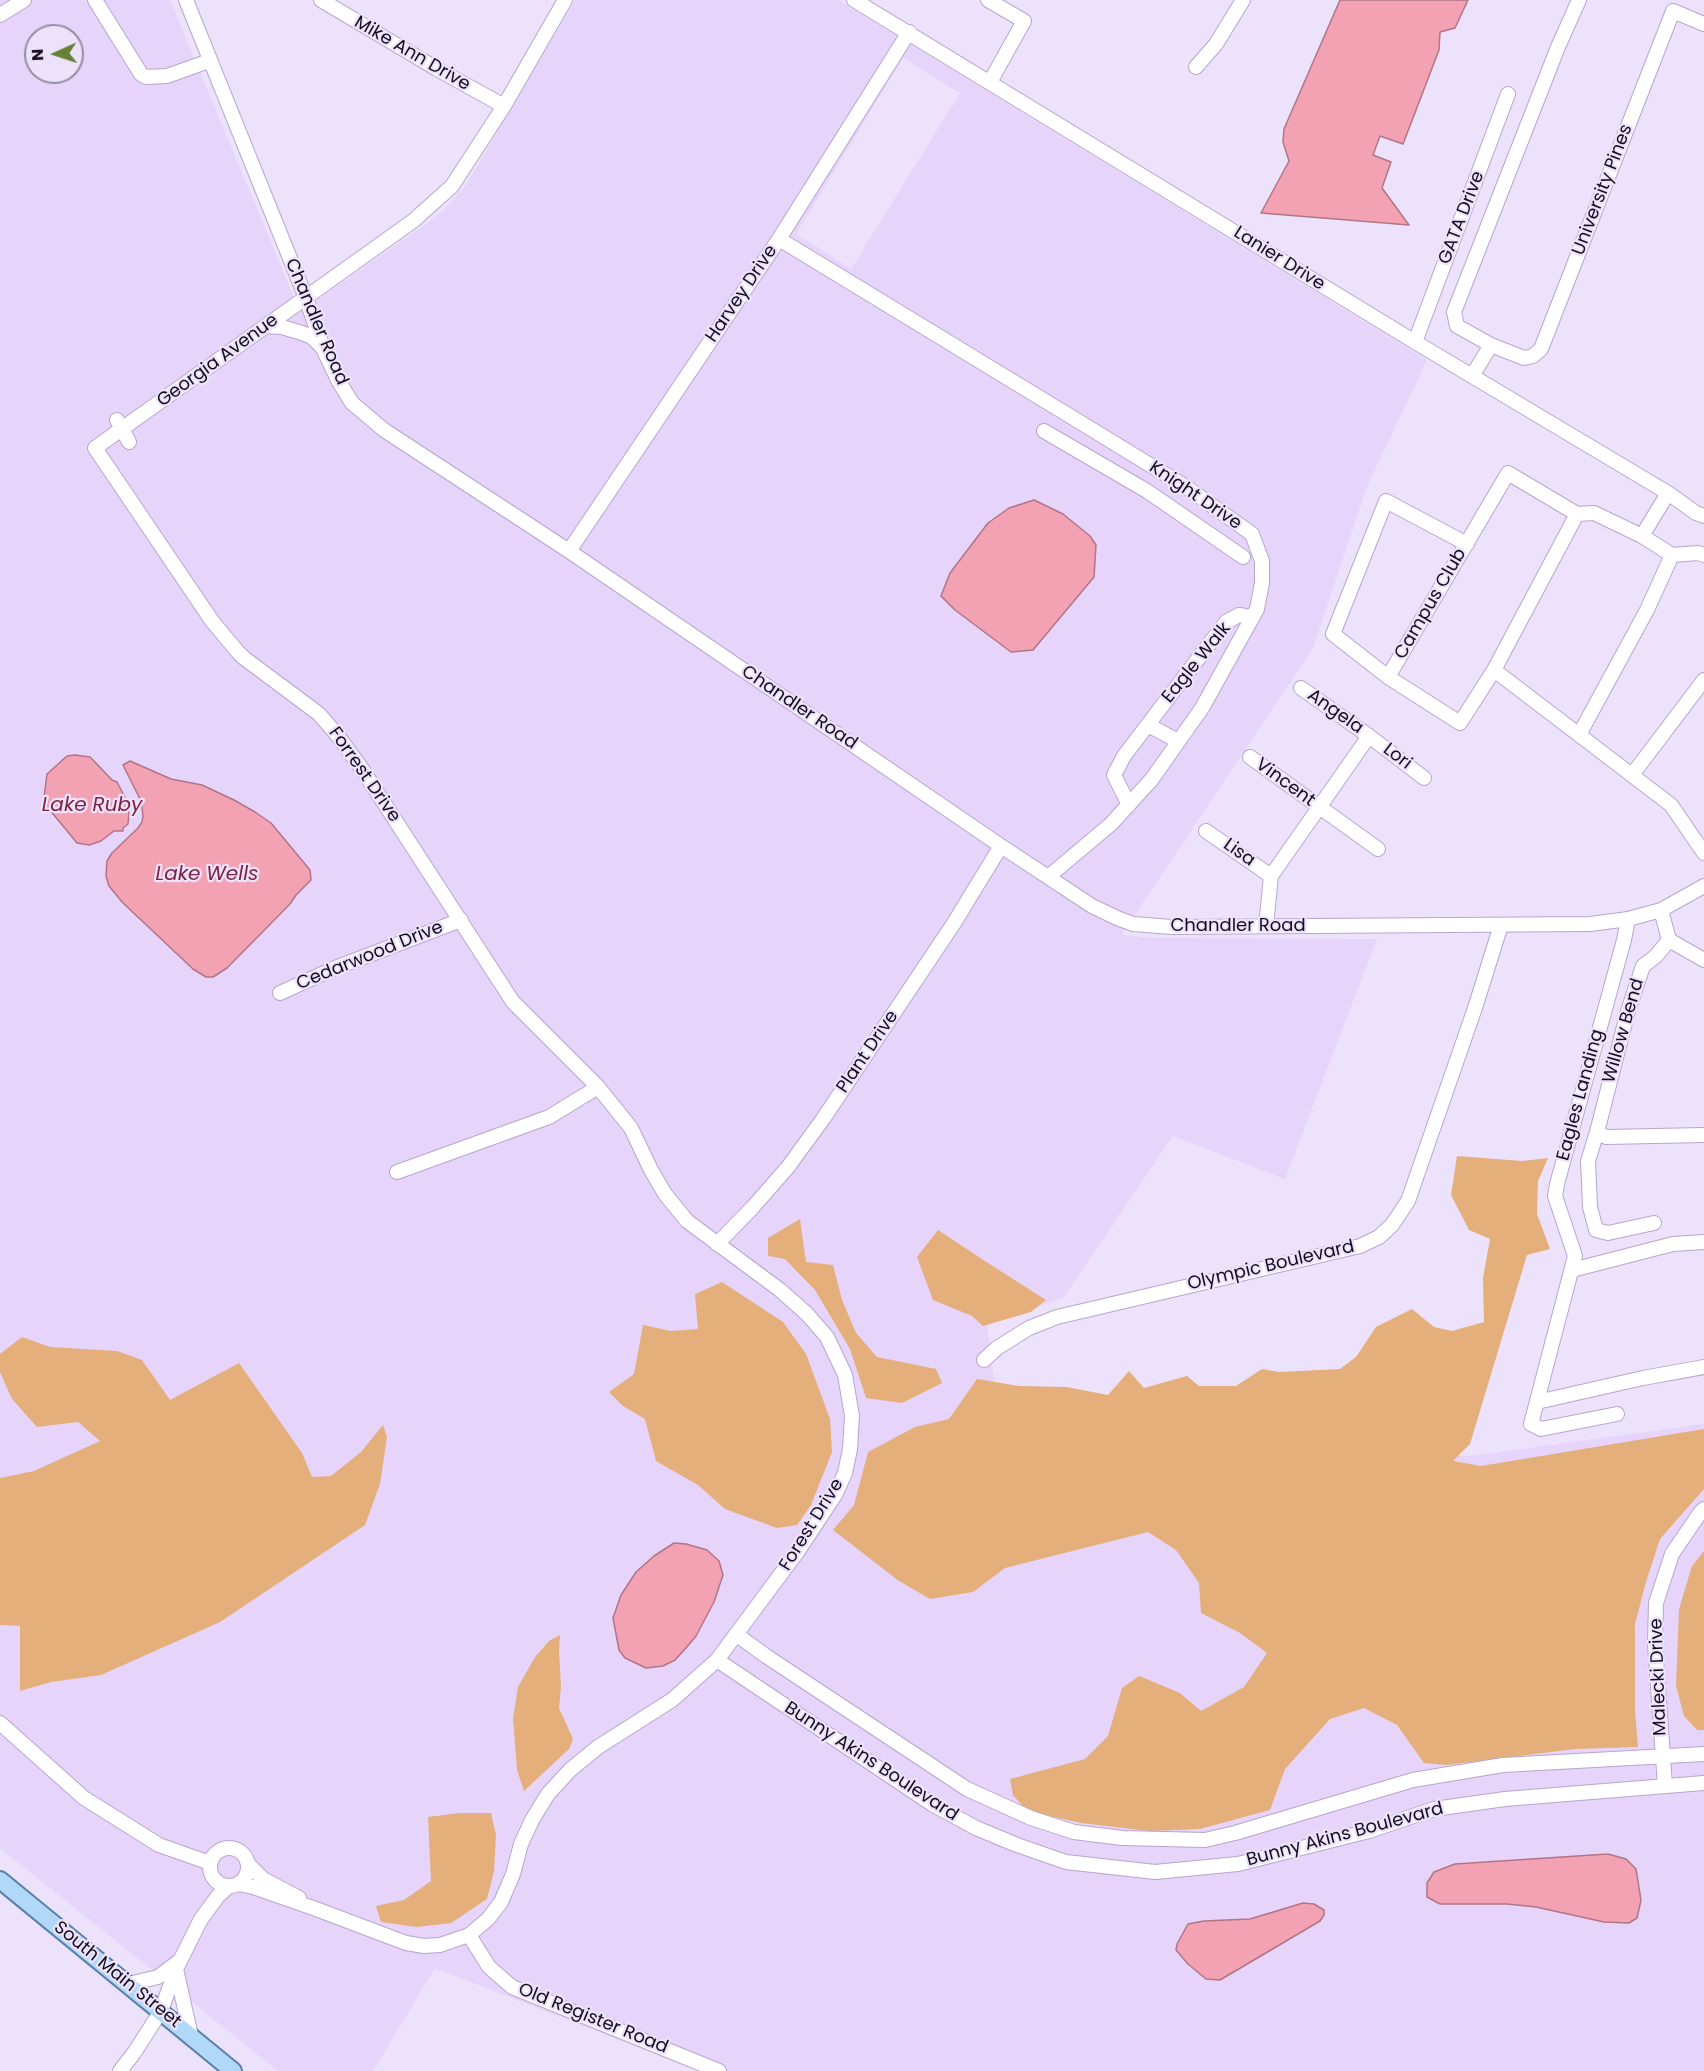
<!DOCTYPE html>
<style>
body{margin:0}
#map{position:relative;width:1704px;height:2071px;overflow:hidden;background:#ede2fc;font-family:Poppins,sans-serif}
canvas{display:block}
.north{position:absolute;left:24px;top:24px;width:60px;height:60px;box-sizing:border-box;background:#ede2fc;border:2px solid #968da2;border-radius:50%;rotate:267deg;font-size:16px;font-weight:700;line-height:24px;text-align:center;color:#140e1c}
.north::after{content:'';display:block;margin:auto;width:21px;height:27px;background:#678134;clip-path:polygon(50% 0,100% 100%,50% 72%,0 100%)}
</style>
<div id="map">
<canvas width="1704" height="2071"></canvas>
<div class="north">N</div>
</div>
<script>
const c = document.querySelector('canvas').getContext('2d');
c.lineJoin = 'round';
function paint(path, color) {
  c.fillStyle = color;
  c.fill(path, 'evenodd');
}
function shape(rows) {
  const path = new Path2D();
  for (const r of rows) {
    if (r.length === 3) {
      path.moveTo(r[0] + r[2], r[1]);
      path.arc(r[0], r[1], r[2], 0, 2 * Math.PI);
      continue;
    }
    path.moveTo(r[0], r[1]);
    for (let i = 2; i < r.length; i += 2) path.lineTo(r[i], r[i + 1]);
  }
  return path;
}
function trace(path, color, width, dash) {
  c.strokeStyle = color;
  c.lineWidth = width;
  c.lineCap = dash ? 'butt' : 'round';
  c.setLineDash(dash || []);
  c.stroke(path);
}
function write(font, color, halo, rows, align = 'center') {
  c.font = font + ' Poppins,sans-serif';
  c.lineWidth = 4.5;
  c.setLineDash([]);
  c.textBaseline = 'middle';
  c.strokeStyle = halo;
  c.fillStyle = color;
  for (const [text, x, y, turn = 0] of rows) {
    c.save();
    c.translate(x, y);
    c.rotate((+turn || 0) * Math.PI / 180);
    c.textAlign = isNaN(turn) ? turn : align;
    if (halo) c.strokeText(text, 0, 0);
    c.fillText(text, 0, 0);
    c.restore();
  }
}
paint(shape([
 [0,0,170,0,300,312,422,227,445,209,466,185,575,0,838,0,1427,360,1366,489,1313,648,1121,935,1156,938,1377,939,1285,1179,1173,1136,1063,1298,987,1324,1004,1463,1471,1456,1704,1424,1704,2071,698,2071,435,1968,373,2071,278,2071,0,1848],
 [36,36,72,36,72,72,36,72],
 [903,58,960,93,851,269,796,234]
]), '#e6d4fb');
paint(shape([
 [1457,1156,1522,1161,1548,1158,1538,1181,1537,1214,1550,1249,1527,1255,1470,1444,1453,1461,1481,1466,1704,1429,1704,1489,1660,1539,1646,1582,1635,1624,1635,1710,1638,1747,1575,1749,1446,1765,1424,1763,1397,1725,1364,1708,1330,1719,1285,1769,1270,1810,1200,1829,1149,1831,1081,1823,1027,1811,1013,1795,1010,1779,1085,1759,1108,1736,1122,1688,1139,1676,1180,1693,1201,1711,1244,1687,1267,1653,1240,1633,1201,1613,1199,1583,1176,1550,1148,1532,1005,1568,973,1592,930,1599,899,1581,833,1530,854,1505,868,1452,915,1427,949,1419,977,1379,1019,1386,1067,1387,1108,1395,1129,1371,1144,1388,1187,1376,1199,1386,1236,1386,1262,1369,1279,1372,1340,1369,1356,1357,1376,1327,1412,1309,1434,1327,1452,1331,1484,1322,1483,1278,1490,1239,1469,1230,1451,1195],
 [800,1219,806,1262,833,1265,842,1300,856,1333,877,1357,936,1369,942,1383,902,1403,866,1398,850,1349,815,1290,785,1259,768,1256,768,1238],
 [938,1230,991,1265,1046,1300,1031,1312,983,1326,972,1316,933,1300,917,1257],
 [722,1282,783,1322,806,1354,830,1419,832,1452,811,1505,797,1525,777,1528,725,1509,698,1485,656,1461,645,1419,623,1406,609,1392,634,1374,643,1325,671,1331,698,1329,695,1294],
 [22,1337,50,1347,117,1351,142,1360,170,1400,239,1363,302,1453,312,1477,331,1476,361,1452,383,1425,387,1437,380,1484,365,1525,220,1622,101,1675,51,1682,20,1691,20,1626,0,1625,0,1478,34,1471,100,1441,78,1422,37,1427,12,1399,0,1372,0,1354],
 [1704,1551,1704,1730,1697,1730,1684,1716,1676,1686,1679,1609,1692,1566],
 [560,1635,559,1651,561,1686,559,1708,573,1739,569,1749,524,1791,517,1770,513,1718,518,1687,535,1657,549,1641],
 [460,1813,491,1813,496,1835,494,1871,487,1899,451,1923,417,1927,381,1922,376,1906,404,1900,431,1881,428,1817]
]), '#e4af7a');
const water = shape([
 [1340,0,1468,0,1455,28,1440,32,1439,50,1403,144,1380,136,1373,155,1391,162,1382,188,1409,225,1261,213,1289,161,1283,142,1284,129,1340,0],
 [1034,500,1063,514,1090,536,1096,545,1094,577,1033,650,1011,652,955,610,941,596,950,573,988,523,1009,508,1034,500],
 [75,755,90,757,94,761,112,780,117,782,128,803,129,814,128,824,123,828,123,831,114,831,101,841,89,845,77,843,49,809,44,797,47,774,67,756,75,755],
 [130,761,171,779,202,785,234,800,255,812,271,823,310,870,311,880,296,895,290,904,227,968,213,977,206,977,193,969,123,903,109,886,106,876,107,861,112,853,138,828,142,822,143,816,141,801,123,765,130,761],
 [674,1543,686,1544,707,1550,719,1561,723,1575,714,1602,696,1636,686,1648,675,1660,663,1666,646,1668,625,1658,619,1650,613,1618,621,1595,636,1572,654,1556,674,1543],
 [1608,1854,1626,1859,1636,1869,1641,1900,1637,1918,1629,1923,1604,1922,1536,1907,1507,1904,1440,1904,1427,1897,1427,1883,1434,1872,1455,1864,1608,1854],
 [1303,1903,1314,1904,1324,1910,1324,1915,1320,1921,1220,1980,1206,1979,1188,1964,1176,1950,1177,1944,1188,1924,1204,1921,1250,1919,1303,1903]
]);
paint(water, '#f3a2b4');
trace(water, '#b07686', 1.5);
const minor = shape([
 [95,0,136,66,141,74,146,77,167,76,209,61],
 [186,0,306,298,325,353,338,380,352,403,384,430,569,551,1001,846,1092,906,1117,918,1133,924,1172,927,1590,924,1628,919,1661,910,1704,886],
 [321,0,437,69,504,106],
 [854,0,1415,342,1668,493,1696,513,1704,516],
 [988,0,1024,21,990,82],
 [1579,0,1558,47,1454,312,1457,326,1491,345,1524,358,1533,356,1541,349,1673,11,1704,24],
 [0,15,24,0],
 [1196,67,1216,44,1243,0],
 [779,239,1083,424,1186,487,1252,534,1262,561,1262,583,1257,609,1202,708,1152,779,1111,824,1048,877],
 [266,326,282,327,302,333,312,337,322,347],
 [1415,342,1508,94],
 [1472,376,1491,345],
 [117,420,129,442],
 [1044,431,1147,491,1243,557],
 [1642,536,1668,493],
 [569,551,779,239,909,32],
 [1704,555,1698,553,1672,555,1642,536,1594,513,1577,514,1508,473,1388,677,1460,723,1494,670,1671,805,1704,853],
 [1494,670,1577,514],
 [1388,677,1333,634,1386,501,1467,544],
 [1301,688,1369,736,1424,778],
 [1148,725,1178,741],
 [1579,735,1647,610,1672,555],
 [1250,757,1378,849],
 [1632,775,1704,680],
 [1129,805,1114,775,1124,756,1226,622,1239,615,1252,617],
 [1206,831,1271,876],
 [1266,926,1271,876,1369,736],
 [1669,940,1704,960],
 [280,993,335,968,461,920],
 [1597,1132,1606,1137,1704,1135],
 [397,1172,549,1117,598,1087],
 [1654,1223,1608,1233,1596,1230,1590,1207,1588,1161,1597,1132,1628,1011,1643,966,1656,956,1669,940,1661,910],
 [717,1244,753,1207,788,1167,823,1119,954,923,1001,846],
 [1572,1270,1673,1244,1704,1242],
 [984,1360,997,1348,1029,1328,1057,1317,1360,1246,1379,1237,1392,1225,1408,1201,1475,1008,1501,925],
 [1537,1402,1643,1378,1704,1367],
 [1617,1414,1541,1429,1531,1424,1575,1256,1555,1196,1557,1184,1624,940,1628,919],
 [737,1635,766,1656,967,1789,1031,1818,1074,1832,1122,1838,1205,1840,1235,1833,1413,1780,1503,1765,1704,1754],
 [717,1660,932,1804,976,1828,1017,1845,1066,1862,1155,1872,1238,1864,1369,1831,1434,1809,1505,1799,1704,1783],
 [0,1723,84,1798,159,1845,210,1863],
 [1665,1786,1655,1644,1656,1603,1672,1554,1700,1513,1704,1509],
 [229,1867,19],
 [248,1864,263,1879,299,1898],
 [238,1884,253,1887,316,1909,406,1943,424,1946,440,1945,469,1935,488,1919,501,1902,513,1874,521,1844,532,1820,548,1794,570,1770,598,1747,672,1700,717,1660,798,1551,835,1495,845,1473,850,1449,852,1416,845,1375,827,1337,807,1314,780,1290,687,1221,665,1194,651,1170,631,1128,598,1087,513,1002,362,769,338,736,319,714,244,658,237,651,212,621,95,448,413,221,452,186,504,106,565,0],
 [469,1935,489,1967,512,1987,719,2071],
 [176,1969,191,2036],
 [129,1984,158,1977,178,1962],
 [120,2071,134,2053,161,2011,176,1969,201,1919,218,1896,229,1886]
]);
const major = shape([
 [0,1880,233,2071]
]);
trace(minor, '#b8a5ce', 16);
trace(major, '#5a80a8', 20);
trace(minor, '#fff', 14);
trace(major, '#b2d8f8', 16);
write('18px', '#140e1c', '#ede2fc', [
 ["Mike Ann Drive",412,54,30],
 ["University Pines",1603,190,-69],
 ["GATA Drive",1462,218,-69],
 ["Lanier Drive",1279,259,32],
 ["Harvey Drive",742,294,-56],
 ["Chandler Road",316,322,67],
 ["Georgia Avenue",218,361,-36],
 ["Knight Drive",1195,496,34],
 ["Campus Club",1431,604,-60],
 ["Eagle Walk",1197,663,-51],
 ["Chandler Road",799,708,34],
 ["Angela",1335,712,35],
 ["Lori",1397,757,37],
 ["Forrest Drive",364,775,55],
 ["Vincent",1285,783,36],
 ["Lisa",1239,853,35],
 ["Chandler Road",1238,926],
 ["Cedarwood Drive",370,956,-22],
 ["Willow Bend",1624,1031,-74],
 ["Plant Drive",868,1052,-56],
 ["Eagles Landing",1581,1095,-75],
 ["Olympic Boulevard",1271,1266,-13],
 ["Forest Drive",812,1525,-58],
 ["Malecki Drive",1659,1677,-92],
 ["Bunny Akins Boulevard",871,1762,33],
 ["Bunny Akins Boulevard",1345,1835,-15],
 ["South Main Street",117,1975,39],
 ["Old Register Road",593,2019,22]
]);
write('italic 20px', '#7e223f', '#ede2fc', [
 ["Lake Ruby",92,806],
 ["Lake Wells",207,875]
]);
</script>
